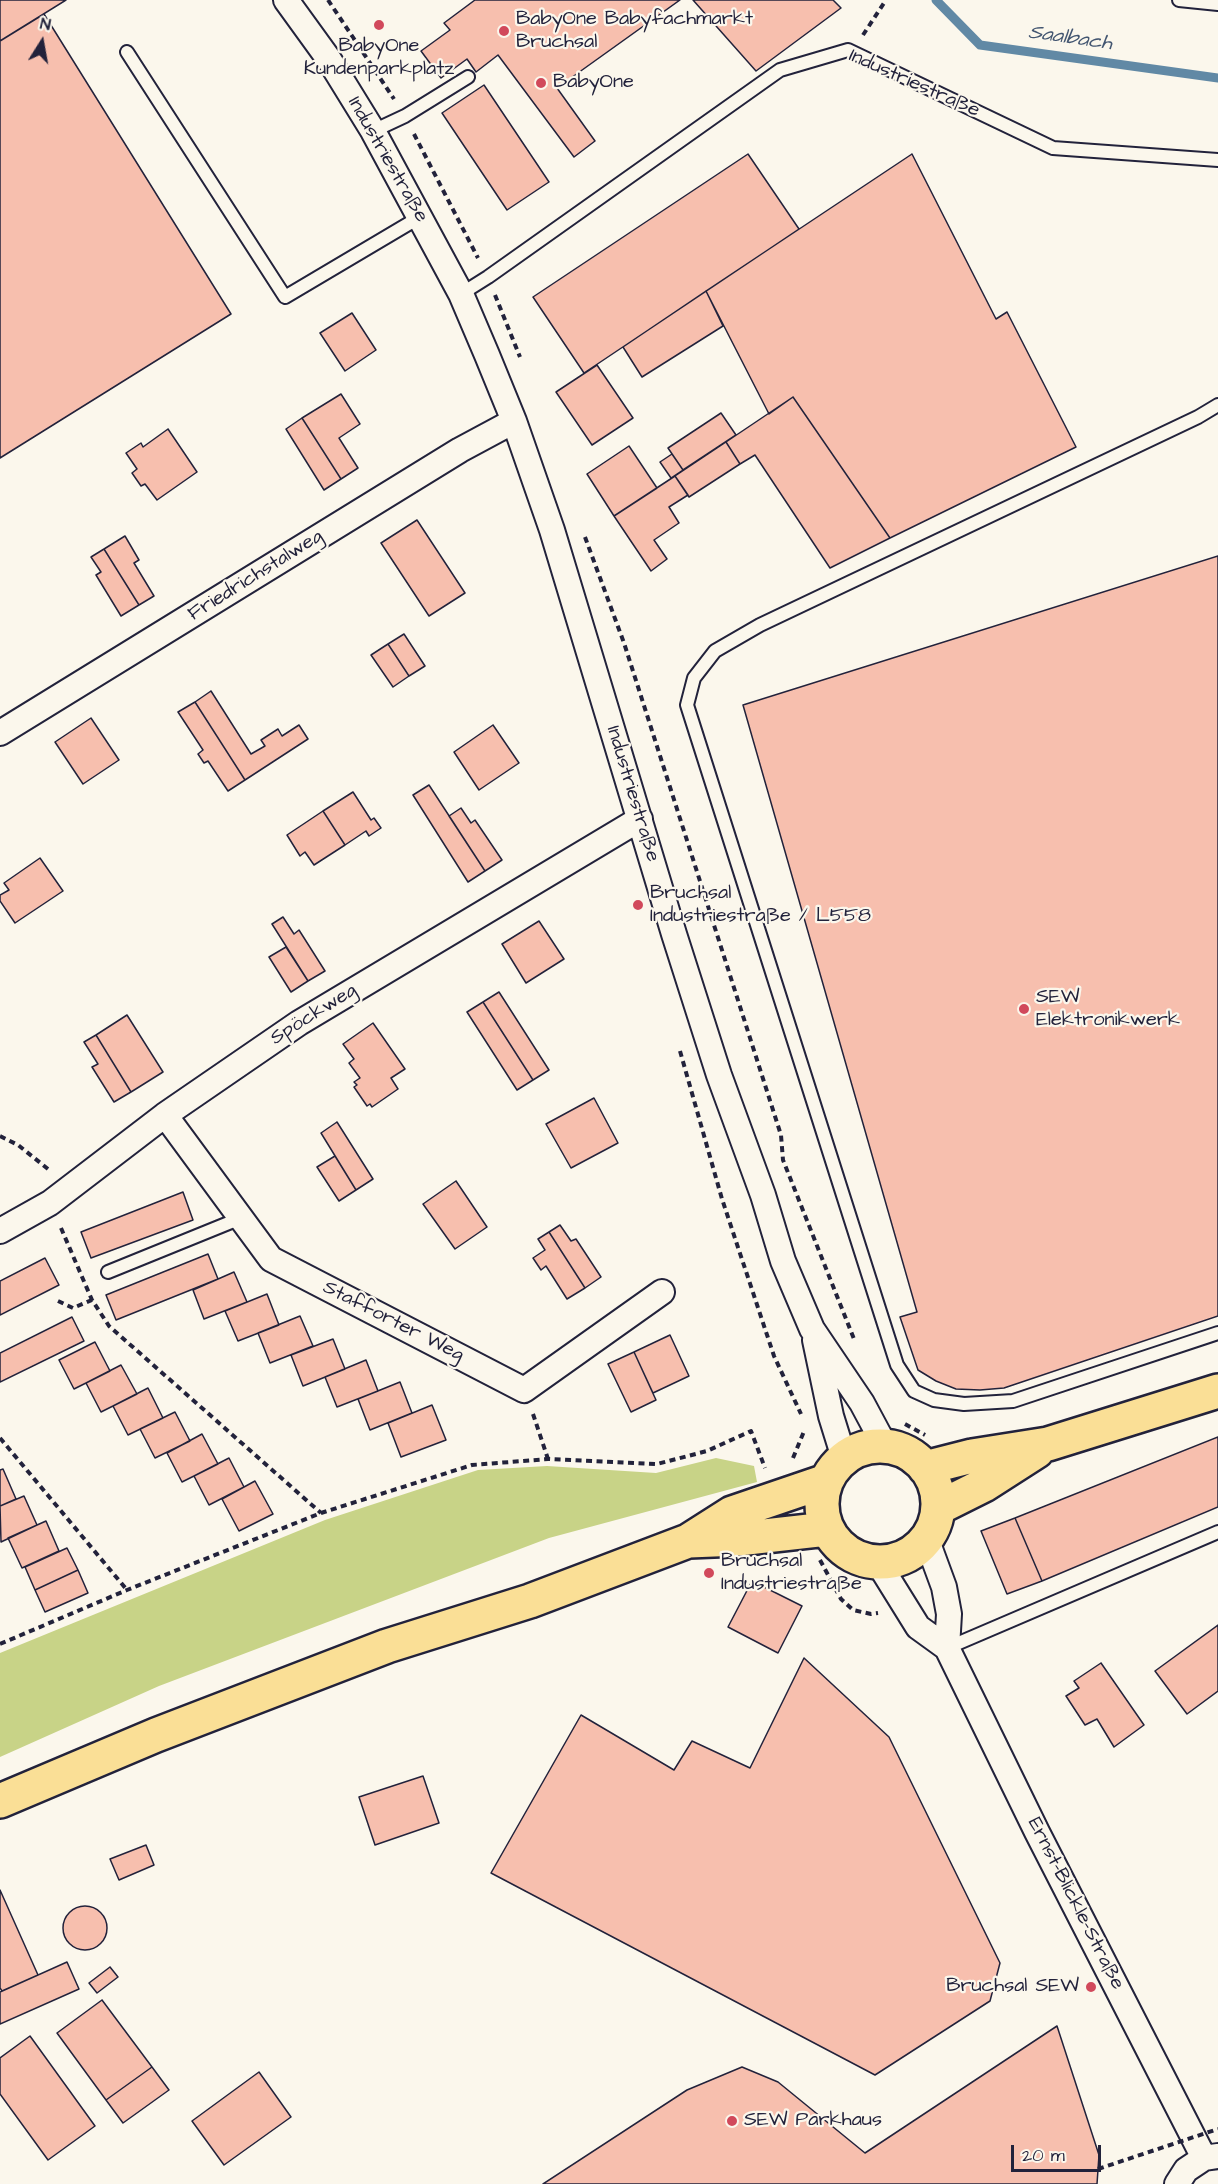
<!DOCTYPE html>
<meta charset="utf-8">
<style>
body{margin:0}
#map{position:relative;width:1218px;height:2184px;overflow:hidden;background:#fbf7ec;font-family:"Architects Daughter",sans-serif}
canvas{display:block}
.north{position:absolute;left:12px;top:12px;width:60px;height:60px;-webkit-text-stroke:4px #fbf7ec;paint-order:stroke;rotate:11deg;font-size:16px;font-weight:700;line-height:24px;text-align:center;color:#22223b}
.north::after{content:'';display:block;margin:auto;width:21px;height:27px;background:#22223b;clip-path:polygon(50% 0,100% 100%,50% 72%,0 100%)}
.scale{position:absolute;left:1011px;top:2145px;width:90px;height:27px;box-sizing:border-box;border:3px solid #22223b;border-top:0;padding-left:8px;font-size:18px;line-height:21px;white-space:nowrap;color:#22223b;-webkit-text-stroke:4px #fbf7ec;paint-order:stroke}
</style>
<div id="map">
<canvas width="1218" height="2184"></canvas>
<div class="north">N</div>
<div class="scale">20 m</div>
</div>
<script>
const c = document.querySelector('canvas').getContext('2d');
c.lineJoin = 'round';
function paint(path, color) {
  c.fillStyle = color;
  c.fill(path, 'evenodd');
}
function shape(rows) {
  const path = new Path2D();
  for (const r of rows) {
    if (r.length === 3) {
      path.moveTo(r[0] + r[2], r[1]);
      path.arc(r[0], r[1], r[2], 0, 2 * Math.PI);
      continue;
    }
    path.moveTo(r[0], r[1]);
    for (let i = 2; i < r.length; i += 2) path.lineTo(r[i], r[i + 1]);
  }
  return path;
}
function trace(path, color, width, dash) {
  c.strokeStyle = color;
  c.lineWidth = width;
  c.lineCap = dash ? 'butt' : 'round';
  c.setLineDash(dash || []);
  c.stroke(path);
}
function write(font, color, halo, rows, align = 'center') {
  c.font = font + ' "Architects Daughter",sans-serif';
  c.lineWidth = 4.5;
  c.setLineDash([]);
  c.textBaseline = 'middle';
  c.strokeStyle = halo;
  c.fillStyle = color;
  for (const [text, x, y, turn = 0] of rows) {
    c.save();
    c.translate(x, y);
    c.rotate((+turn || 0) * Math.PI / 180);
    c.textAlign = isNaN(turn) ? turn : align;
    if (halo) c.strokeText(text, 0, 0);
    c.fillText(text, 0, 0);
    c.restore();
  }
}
paint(shape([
 [716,1458,754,1466,757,1482,549,1538,159,1686,0,1757,0,1653,325,1520,478,1470,547,1466,656,1473]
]), '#c8d387');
trace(shape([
 [936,0,980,45,1218,78]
]), '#6189a5', 9);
const building = shape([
 [0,0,66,0,0,41,0,0],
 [475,0,680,0,557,88,595,141,574,157,498,55,476,72,467,59,441,78,421,51,450,30,444,23,475,0],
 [693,0,833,0,841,8,756,71,693,0],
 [44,14,231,314,0,458,0,41,44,14],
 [484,85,549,182,507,210,442,113,484,85],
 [748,154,799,229,584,373,533,297,748,154],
 [912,154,996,319,1007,312,1076,447,890,538,793,397,769,414,706,291,912,154],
 [706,291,723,326,642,377,623,347,706,291],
 [352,313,376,350,345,371,320,333,352,313],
 [597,365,633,418,592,445,556,392,597,365],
 [341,394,360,424,339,438,358,468,341,479,302,418,341,394],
 [793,397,890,538,830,568,755,455,740,464,726,442,793,397],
 [721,413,736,435,683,470,668,448,721,413],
 [302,418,341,479,324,490,286,429,302,418],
 [168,429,197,472,157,500,145,484,141,486,132,473,137,469,126,453,141,443,143,447,168,429],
 [726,442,740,464,689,497,675,476,726,442],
 [629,446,657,488,614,516,587,474,629,446],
 [672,454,683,470,671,478,660,462,672,454],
 [675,476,688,495,669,507,679,523,654,540,667,559,651,571,614,516,675,476],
 [417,520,465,593,429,616,381,543,417,520],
 [125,536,139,560,134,563,154,596,139,605,104,549,125,536],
 [104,549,139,605,121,616,96,575,101,572,91,557,104,549],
 [1218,556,1218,1316,1004,1388,980,1390,956,1389,936,1381,918,1370,900,1317,917,1312,743,705,1218,556],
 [404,634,425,666,409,676,388,644,404,634],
 [388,644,409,676,393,687,371,655,388,644],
 [211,691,251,754,265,746,261,740,278,729,282,736,299,725,308,739,245,780,195,702,211,691],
 [195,702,245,780,228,791,208,761,204,763,198,754,203,750,178,712,195,702],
 [91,718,119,760,83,784,55,742,91,718],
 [493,725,519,763,479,790,454,752,493,725],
 [429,785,485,871,468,882,413,795,429,785],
 [353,792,371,820,374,818,381,828,369,836,366,831,345,845,323,811,353,792],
 [461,808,471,823,475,820,502,860,485,871,449,816,461,808],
 [323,811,345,845,314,865,305,852,300,856,287,835,323,811],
 [40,858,63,891,15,923,0,901,0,895,9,890,4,883,40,858],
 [283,917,294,934,299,930,325,971,308,981,272,924,283,917],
 [539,921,564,959,526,983,502,944,539,921],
 [286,947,308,981,291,992,269,957,286,947],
 [499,992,549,1070,533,1080,483,1002,499,992],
 [483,1002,533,1080,517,1090,467,1012,483,1002],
 [127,1015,163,1072,131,1092,96,1035,127,1015],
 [373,1023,405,1069,391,1078,398,1089,372,1107,370,1104,367,1106,354,1087,357,1085,354,1082,360,1078,349,1063,354,1059,343,1044,373,1023],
 [96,1035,131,1092,114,1102,92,1067,98,1064,84,1042,96,1035],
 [594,1098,618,1143,571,1168,546,1124,594,1098],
 [337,1122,373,1179,356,1190,321,1133,337,1122],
 [335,1156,356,1190,339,1201,317,1167,335,1156],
 [456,1181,487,1227,455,1249,423,1204,456,1181],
 [183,1192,193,1220,91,1258,81,1232,183,1192],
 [560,1225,571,1241,576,1239,601,1277,585,1288,549,1232,560,1225],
 [549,1232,585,1288,567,1299,546,1266,541,1270,533,1258,545,1250,538,1239,549,1232],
 [208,1254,218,1279,116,1320,106,1295,208,1254],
 [45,1258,59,1285,0,1315,0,1281,45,1258],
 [234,1272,247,1302,204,1319,193,1290,234,1272],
 [267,1294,279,1325,238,1341,225,1311,267,1294],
 [300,1316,313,1346,270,1363,258,1333,300,1316],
 [72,1317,84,1341,0,1382,0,1353,72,1317],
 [670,1335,689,1376,653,1393,634,1352,670,1335],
 [333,1339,345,1369,303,1386,291,1355,333,1339],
 [95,1342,110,1371,74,1389,59,1360,95,1342],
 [634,1352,656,1400,631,1412,608,1364,634,1352],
 [366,1360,378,1391,337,1407,325,1377,366,1360],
 [121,1365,137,1394,101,1412,86,1383,121,1365],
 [400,1382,412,1413,370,1430,358,1399,400,1382],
 [148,1388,163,1418,128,1435,113,1406,148,1388],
 [432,1405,446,1440,401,1457,388,1423,432,1405],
 [175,1412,190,1441,155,1458,140,1429,175,1412],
 [202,1434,218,1464,182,1482,167,1453,202,1434],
 [1218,1437,1218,1507,1042,1581,1015,1518,1218,1437],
 [229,1458,244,1487,209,1505,194,1476,229,1458],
 [3,1469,16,1499,0,1506,0,1470,3,1469],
 [255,1481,273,1514,239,1531,222,1499,255,1481],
 [24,1496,37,1525,1,1542,0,1506,24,1496],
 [1015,1518,1042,1581,1007,1594,981,1531,1015,1518],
 [46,1521,59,1551,22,1568,8,1538,46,1521],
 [67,1548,78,1570,35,1590,25,1567,67,1548],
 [78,1570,88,1593,45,1612,35,1590,78,1570],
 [752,1581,802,1606,778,1653,728,1627,752,1581],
 [1218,1625,1218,1691,1187,1714,1155,1671,1218,1625],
 [804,1658,889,1737,1000,1963,990,2001,875,2075,491,1873,581,1715,674,1770,692,1741,750,1768,804,1658],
 [1101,1663,1144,1725,1114,1747,1097,1719,1085,1725,1066,1696,1079,1688,1074,1681,1101,1663],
 [423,1776,439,1823,375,1845,359,1797,423,1776],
 [146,1845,154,1865,119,1880,110,1859,146,1845],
 [0,1890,38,1975,2,1991,0,1988,0,1890],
 [85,1928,22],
 [67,1962,79,1989,0,2024,0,1992,67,1962],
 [110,1967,118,1977,97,1993,89,1983,110,1967],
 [102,2000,152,2067,106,2100,57,2033,102,2000],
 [1057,2026,1099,2155,1097,2184,543,2184,687,2090,742,2067,778,2082,865,2153,1057,2026],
 [30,2036,95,2126,48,2160,0,2094,0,2058,30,2036],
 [152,2067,169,2090,123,2123,106,2100,152,2067],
 [259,2072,291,2117,224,2165,192,2121,259,2072]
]);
paint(building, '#f7bfae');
trace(building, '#22223b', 1.5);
const lane = shape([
 [1179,0,1218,4],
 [127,52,285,297,420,217],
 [373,131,405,116,468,77],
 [461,294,488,277,780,70,848,50,1053,148,1218,160],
 [1218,405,1198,417,760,625,715,651,694,678,687,705,897,1365,914,1391,934,1400,964,1404,1013,1401,1218,1333],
 [108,1272,241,1218],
 [947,1648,1218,1532]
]);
const street = shape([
 [286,0,328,58,373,131,461,294,487,355,514,421,552,530,674,934,719,1075,763,1195,783,1261,812,1329,862,1403,885,1446],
 [0,733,460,450,514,421],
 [165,1115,271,1259,524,1390,662,1292],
 [0,1231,50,1203,165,1115,299,1023,640,819],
 [815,1340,831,1416,844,1458],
 [926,1538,944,1587,949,1614,947,1648],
 [877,1561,918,1627,947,1648,1037,1832,1204,2158],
 [1177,2184,1186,2170,1204,2158,1218,2156]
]);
const primary = shape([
 [880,1504,58],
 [925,1468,972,1456,1048,1444,1218,1391],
 [938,1508,984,1485,1037,1451],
 [689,1541,738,1539,827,1529],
 [0,1801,156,1735,387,1646,530,1601,688,1541,732,1513,826,1481]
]);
trace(lane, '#22223b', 16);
trace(street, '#22223b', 28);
trace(primary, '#22223b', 38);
trace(shape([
 [328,0,394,99],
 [863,35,886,0],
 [414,134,478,258],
 [495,295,520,357],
 [585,537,624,643,781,1135,783,1160,854,1339],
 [680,1051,722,1199,774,1356,801,1414],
 [0,1136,18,1145,48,1169],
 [61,1228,92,1300,109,1326,321,1513],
 [58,1301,73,1308,92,1300],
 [533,1414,548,1459],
 [905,1424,925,1435],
 [0,1438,127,1590],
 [793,1458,805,1429],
 [820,1560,841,1599,853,1610,871,1614,878,1613],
 [0,1644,127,1590,321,1513,472,1465,548,1459,657,1464,707,1451,751,1431,765,1468]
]), '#22223b', 4, [6, 4.5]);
trace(lane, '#fbf7ec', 12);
trace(street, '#fbf7ec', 24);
trace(primary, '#fadf96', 33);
trace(shape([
 [1098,2169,1218,2129]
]), '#22223b', 4, [6, 4.5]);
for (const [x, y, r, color] of [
 [379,25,6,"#d1495b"],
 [504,31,6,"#d1495b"],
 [541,83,6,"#d1495b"],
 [638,905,6,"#d1495b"],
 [1024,1009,6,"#d1495b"],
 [709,1573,6,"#d1495b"],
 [1091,1987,6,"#d1495b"],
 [732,2121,6,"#d1495b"]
]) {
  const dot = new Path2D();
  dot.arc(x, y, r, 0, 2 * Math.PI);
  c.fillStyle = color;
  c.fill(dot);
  trace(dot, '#fbf7ec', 2);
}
write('20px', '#22223b', '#fbf7ec', [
 ["BabyOne Babyfachmarkt",516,20],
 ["Bruchsal",516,43],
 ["BabyOne",379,47,"center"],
 ["Kundenparkplatz",379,70,"center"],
 ["BabyOne",553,83],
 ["Bruchsal",650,894],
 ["Industriestraße / L558",650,917],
 ["SEW",1036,998],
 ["Elektronikwerk",1036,1021],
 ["Bruchsal",721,1562],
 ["Industriestraße",721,1585],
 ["Bruchsal SEW",1079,1987,"right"],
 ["SEW Parkhaus",744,2121]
], 'left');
write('20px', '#22223b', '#fbf7ec', [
 ["Industriestraße",914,84,24],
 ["Industriestraße",387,160,60],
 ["Friedrichstalweg",256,576,-32],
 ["Industriestraße",632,794,73],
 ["Spöckweg",314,1015,-32],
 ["Stafforter Weg",393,1322,27],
 ["Ernst-Blickle-Straße",1075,1904,63]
]);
write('italic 21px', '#425570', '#fbf7ec', [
 ["Saalbach",1070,39,8]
]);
</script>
